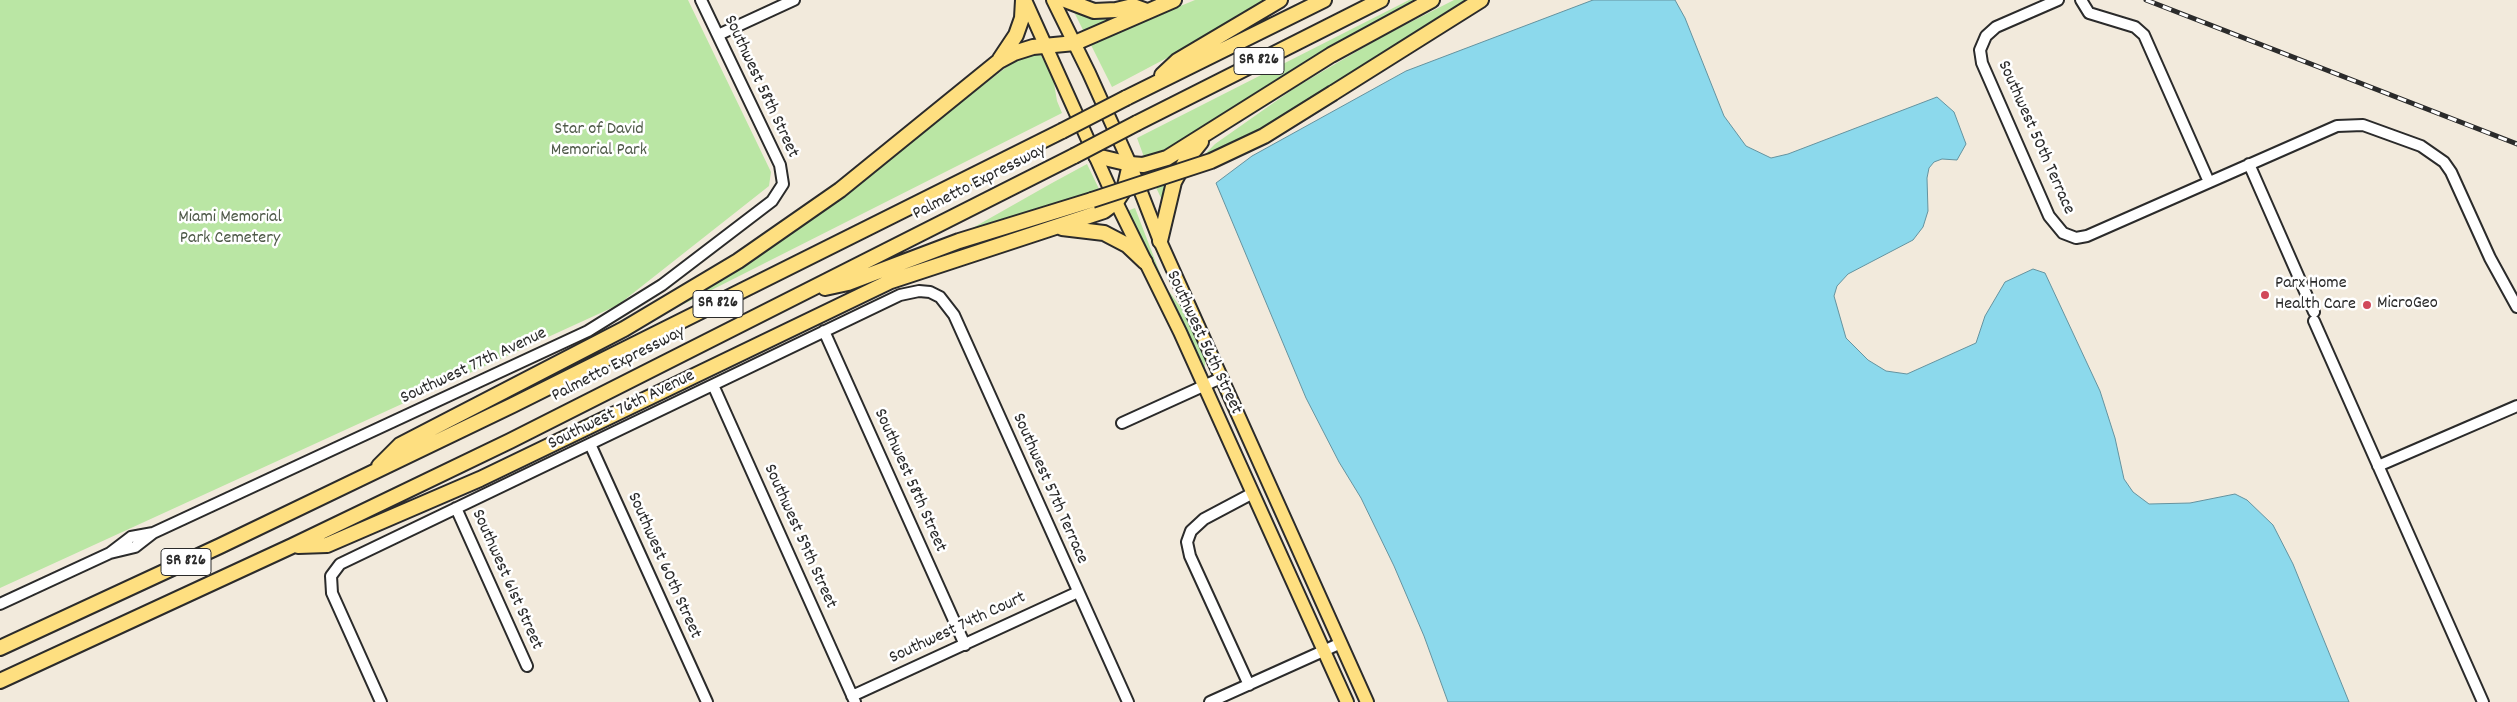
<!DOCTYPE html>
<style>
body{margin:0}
canvas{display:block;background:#f2eadc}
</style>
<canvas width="2517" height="702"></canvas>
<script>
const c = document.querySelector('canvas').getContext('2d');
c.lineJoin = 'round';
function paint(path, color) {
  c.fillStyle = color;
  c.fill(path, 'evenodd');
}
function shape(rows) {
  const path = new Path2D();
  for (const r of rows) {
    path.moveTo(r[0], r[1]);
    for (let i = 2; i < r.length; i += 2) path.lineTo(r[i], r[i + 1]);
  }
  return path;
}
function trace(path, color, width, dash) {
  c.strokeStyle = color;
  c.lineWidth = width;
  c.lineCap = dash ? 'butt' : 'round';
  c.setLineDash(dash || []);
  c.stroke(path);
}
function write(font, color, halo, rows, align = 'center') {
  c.font = font + ' Dekko,sans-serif';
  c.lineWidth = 5;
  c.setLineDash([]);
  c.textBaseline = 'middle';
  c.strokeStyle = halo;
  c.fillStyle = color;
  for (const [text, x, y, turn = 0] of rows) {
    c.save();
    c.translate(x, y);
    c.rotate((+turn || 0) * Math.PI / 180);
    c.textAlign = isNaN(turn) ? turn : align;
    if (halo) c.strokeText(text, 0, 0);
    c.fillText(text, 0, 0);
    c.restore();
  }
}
paint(shape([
 [0,0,688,0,771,172,769,186,618,305,0,588],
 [1195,0,1268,0,1199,41,1112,87,1090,43],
 [1409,0,1416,0,1283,76,1168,151,1144,157,1137,138],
 [1454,0,1472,0,1438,17,1268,125,1200,159,1215,144,1296,87,1383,36],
 [1073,10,1091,17,1112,18,1084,32],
 [1040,54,1053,77,1057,101,1062,113,664,314,662,311,874,169,1017,59],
 [1183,156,1163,202,1148,171,1164,166],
 [1087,164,1100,191,969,230,1052,183],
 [1135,208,1165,286,1190,320,1205,355,1205,370,1127,211]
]), '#bae6a4');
const water = shape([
 [1593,0,1675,0,1685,18,1724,116,1746,146,1771,158,1788,154,1937,97,1954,112,1966,144,1957,160,1942,159,1934,162,1929,168,1927,178,1928,211,1923,227,1913,240,1848,274,1837,286,1834,296,1846,338,1868,360,1886,371,1907,374,1976,343,1985,316,2005,282,2033,269,2045,273,2100,391,2115,438,2124,479,2133,492,2149,504,2190,503,2235,494,2247,500,2273,525,2293,564,2349,702,1448,702,1424,636,1394,566,1361,498,1339,462,1306,398,1216,183,1252,156,1406,71,1593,0]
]);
paint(water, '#8cd9ec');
trace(water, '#65939f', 1);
const minor = shape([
 [2058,0,1996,27,1986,36,1980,50,1982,63,2049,216,2063,233,2076,238,2087,236,2337,126,2363,125,2421,146,2444,162,2451,172,2490,258,2517,307],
 [2081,0,2089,13,2135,27,2144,35,2209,182],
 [718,35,794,0],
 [2249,164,2314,312],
 [2314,321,2483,702],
 [824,331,965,645],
 [713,385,855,702],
 [1122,423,1221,378],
 [590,444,707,702],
 [2378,466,2517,406],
 [456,508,527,666],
 [110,553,131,537,153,533,588,331,662,285,772,201,783,184,780,165,701,0],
 [0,604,110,553,135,547,153,533],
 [1249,685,1190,556,1187,542,1191,531,1204,519,1253,493],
 [852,696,1078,592],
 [381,702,332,593,331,576,340,564,900,295,919,291,930,292,940,297,954,315,1128,702],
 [1210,702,1341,643]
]);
const major = shape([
 [1025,0,1116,202,1180,332,1347,702],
 [1053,0,1089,73,1130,164,1160,241,1367,702]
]);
const highway = shape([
 [1065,0,1094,11,1116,10,1133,6,1147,11],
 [1000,59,1016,35,1022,18,1023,0],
 [1162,75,1177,61,1280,0],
 [1333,93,1481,0],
 [1126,98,1324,0],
 [1137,123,1381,0],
 [1096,156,1130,164,1143,165,1167,158,1331,55,1432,0],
 [1062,228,1104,233,1127,245,1145,262],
 [1160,241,1174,182,1185,162,1201,142],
 [825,288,848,283,959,241,1092,200],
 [379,466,400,445,624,329,738,261,840,190,999,61,1014,53,1033,47,1075,43,1174,0],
 [298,546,327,545,480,479,891,281,1104,211,1116,202,1124,190,1130,164],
 [0,648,220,546,513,405,1062,131],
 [0,681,292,546,510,441,1074,156]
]);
trace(minor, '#2b2b2b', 14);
trace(major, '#2b2b2b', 16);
trace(highway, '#2b2b2b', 18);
trace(minor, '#fff', 10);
trace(major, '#fedf80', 12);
trace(highway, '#fedf80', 14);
const rail = shape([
 [2146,0,2517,144]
]);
trace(rail, '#2b2b2b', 5);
trace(rail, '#fff', 3, [9]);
const highwayBridge = shape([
 [1062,131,1126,98],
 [1074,156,1137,123],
 [1092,200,1211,161,1264,136,1333,93]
]);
trace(highwayBridge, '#2b2b2b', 18, []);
trace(highwayBridge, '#fedf80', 14);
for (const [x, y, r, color] of [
 [2265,295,5,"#d1495b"],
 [2367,305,5,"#d1495b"]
]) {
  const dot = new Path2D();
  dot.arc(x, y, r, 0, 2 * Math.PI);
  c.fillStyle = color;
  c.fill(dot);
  trace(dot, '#fff', 2);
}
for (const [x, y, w] of [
 [1259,61,50],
 [718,304,50],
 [186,562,50]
]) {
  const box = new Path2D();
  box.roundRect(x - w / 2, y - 13.5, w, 27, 4);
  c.fillStyle = '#fff';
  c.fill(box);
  trace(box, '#2b2b2b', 1);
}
write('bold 16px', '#2b2b2b', null, [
 ["SR 826",1259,61],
 ["SR 826",718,304],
 ["SR 826",186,562]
]);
write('18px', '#2b2b2b', '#fff', [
 ["Southwest 58th Street",760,87,65],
 ["Southwest 50th Terrace",2035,138,66],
 ["Palmetto Expressway",980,183,-27],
 ["Southwest 56th Street",1203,343,65],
 ["Palmetto Expressway",619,365,-27],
 ["Southwest 77th Avenue",474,367,-25],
 ["Southwest 76th Avenue",622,411,-26],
 ["Southwest 58th Street",909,481,66],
 ["Southwest 57th Terrace",1049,489,66],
 ["Southwest 59th Street",799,537,66],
 ["Southwest 60th Street",663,566,66],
 ["Southwest 61st Street",506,580,66],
 ["Southwest 74th Court",958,629,-25]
]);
write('18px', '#4f5a49', '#fff', [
 ["Star of David",599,131],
 ["Memorial Park",599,152],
 ["Miami Memorial",230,219],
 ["Park Cemetery",230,240]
]);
write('18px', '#2b2b2b', '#fff', [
 ["Parx Home",2275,285],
 ["Health Care",2275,306],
 ["MicroGeo",2377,305]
], 'left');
</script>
